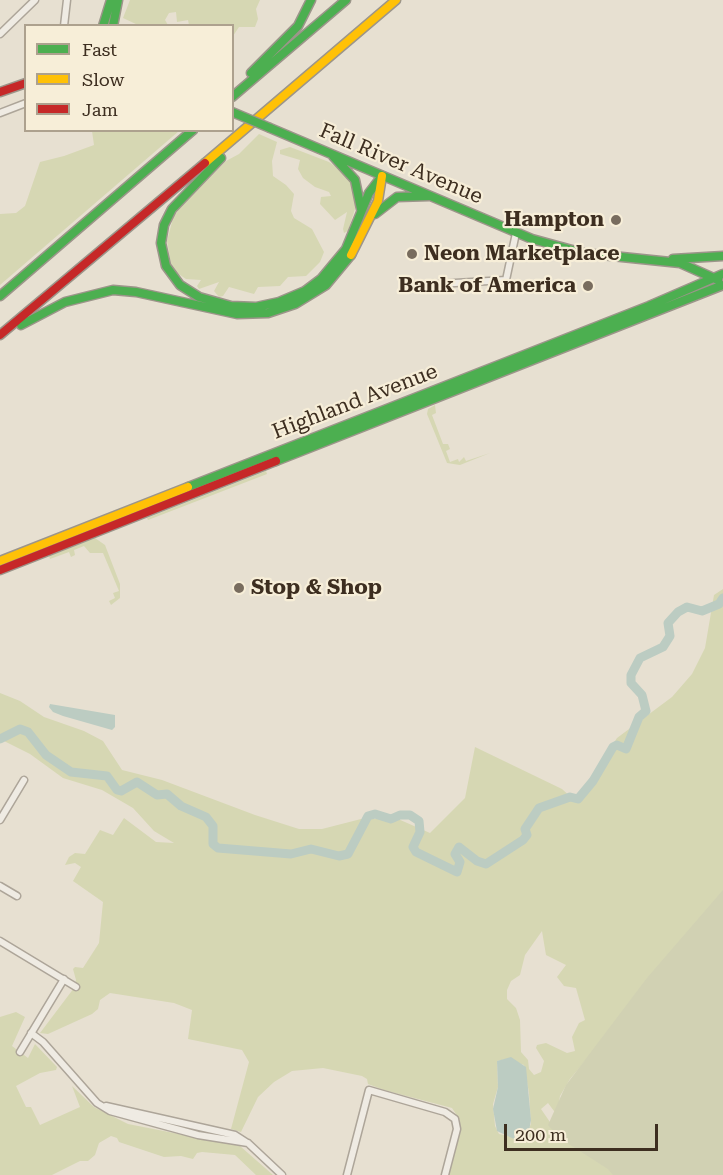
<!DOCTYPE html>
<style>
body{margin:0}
#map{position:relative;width:723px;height:1175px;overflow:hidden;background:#e7e0d1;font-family:"Roboto Serif",serif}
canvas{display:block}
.legend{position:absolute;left:24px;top:24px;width:210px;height:108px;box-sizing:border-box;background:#f7eed8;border:2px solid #ada18e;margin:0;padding:8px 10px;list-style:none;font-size:18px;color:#3d2e20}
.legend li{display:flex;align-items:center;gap:12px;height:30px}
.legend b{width:30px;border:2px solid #ada18e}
.scale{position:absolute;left:504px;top:1124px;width:154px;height:27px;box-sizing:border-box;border:3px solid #3d2e20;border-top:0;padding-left:8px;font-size:18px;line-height:21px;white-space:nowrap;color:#3d2e20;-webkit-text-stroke:4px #f7eed8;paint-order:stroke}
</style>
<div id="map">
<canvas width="723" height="1175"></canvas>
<ul class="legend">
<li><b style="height:8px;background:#4caf50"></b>Fast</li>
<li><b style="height:8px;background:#ffc107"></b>Slow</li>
<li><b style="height:8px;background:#c62828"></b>Jam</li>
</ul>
<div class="scale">200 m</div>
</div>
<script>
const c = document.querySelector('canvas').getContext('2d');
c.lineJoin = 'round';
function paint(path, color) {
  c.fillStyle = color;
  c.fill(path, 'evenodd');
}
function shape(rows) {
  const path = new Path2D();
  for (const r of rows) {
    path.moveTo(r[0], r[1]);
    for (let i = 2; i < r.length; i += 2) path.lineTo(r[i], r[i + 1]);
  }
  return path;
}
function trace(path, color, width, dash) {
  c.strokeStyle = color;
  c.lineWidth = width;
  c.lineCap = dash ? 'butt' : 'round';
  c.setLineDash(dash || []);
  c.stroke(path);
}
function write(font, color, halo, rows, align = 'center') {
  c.font = font + ' "Roboto Serif",serif';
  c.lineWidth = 4.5;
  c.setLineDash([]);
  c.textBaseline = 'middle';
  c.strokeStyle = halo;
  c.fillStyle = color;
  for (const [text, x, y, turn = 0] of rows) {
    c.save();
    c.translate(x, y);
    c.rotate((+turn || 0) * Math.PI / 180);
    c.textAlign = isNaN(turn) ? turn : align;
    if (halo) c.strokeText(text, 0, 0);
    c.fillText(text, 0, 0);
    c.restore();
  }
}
paint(shape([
 [130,0,260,0,256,9,258,19,255,27,239,27,233,36,232,26,189,25,188,20,177,22,176,12,169,13,165,20,168,25,138,25,123,18],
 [92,131,179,131,0,285,0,214,16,213,25,206,40,162,64,156,94,145],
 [259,134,277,142,272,161,273,176,286,185,294,194,291,211,294,218,312,229,324,252,320,262,306,276,288,277,280,286,258,287,254,294,229,287,223,296,219,297,214,291,219,282,199,289,197,286,201,280,186,279,177,273,171,264,167,241,173,218,179,209,226,161,239,154],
 [290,147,329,162,345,173,355,190,355,209,348,231,344,233,343,229,347,212,335,220,320,204,321,197,331,196,329,192,315,187,303,178,298,169,300,160,280,154,280,150],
 [435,405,436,413,432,415,443,444,448,444,450,449,446,451,450,462,458,459,459,462,464,457,466,461,490,453,460,465,447,463,427,414,428,409],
 [266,471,267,474,148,520,147,518],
 [95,538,105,545,120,584,120,598,111,605,109,601,115,598,113,593,119,591,103,553,90,553,84,546,74,550,75,555,71,557,69,552,50,559,49,556],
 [723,589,723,912,695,930,570,1079,560,1096,557,1115,548,1103,541,1109,552,1125,631,1175,447,1175,460,1120,452,1108,384,1090,368,1084,367,1079,362,1076,323,1068,292,1071,274,1082,258,1097,241,1132,231,1129,249,1062,242,1050,188,1039,192,1010,174,1003,110,993,100,1000,98,1009,92,1014,48,1034,40,1033,74,988,76,980,73,969,75,967,83,968,99,943,103,902,73,881,81,867,75,863,65,865,69,857,75,853,85,854,100,830,113,835,124,818,156,842,174,843,154,831,133,808,102,790,63,778,30,754,0,739,0,693,20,701,44,717,84,731,103,741,122,770,162,780,255,815,299,829,322,829,361,819,398,819,430,833,465,798,475,747,562,789,573,799,591,788,597,782,607,753,617,738,672,697,692,674,705,648,714,595],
 [542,931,546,955,566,965,557,977,564,986,576,988,585,1020,579,1023,572,1037,575,1051,567,1053,546,1043,537,1045,536,1048,544,1061,541,1072,534,1075,529,1069,528,1060,521,1052,520,1020,516,1008,507,999,507,990,511,981,520,975,525,955],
 [507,1059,524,1065,529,1093,531,1124,527,1132,517,1138,499,1134,495,1126,493,1104,498,1087,497,1061],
 [16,1012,25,1017,12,1046,28,1058,35,1044,57,1067,56,1070,40,1073,16,1086,26,1107,31,1107,40,1125,80,1107,72,1086,94,1107,128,1124,240,1146,273,1175,256,1175,235,1155,202,1152,197,1153,193,1159,181,1156,164,1157,119,1142,117,1138,111,1136,99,1143,95,1155,88,1161,80,1161,52,1175,0,1175,0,1017]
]), '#d6d7b3');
paint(shape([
 [723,890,723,1175,613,1175,608,1169,561,1139,548,1125,566,1085,647,978]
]), '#d1d1b3');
paint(shape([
 [50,704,115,715,115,727,112,730,63,716,53,712,49,707],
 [511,1057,526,1067,531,1120,529,1131,514,1139,497,1131,493,1109,498,1087,497,1061]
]), '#bcccc2');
trace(shape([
 [0,739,20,729,28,732,46,755,71,772,107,776,117,790,121,791,137,782,157,795,167,794,181,806,206,817,213,826,213,844,218,848,291,854,311,849,339,856,348,854,368,816,375,814,391,819,400,815,410,815,419,821,420,832,413,847,416,852,457,872,460,862,455,854,459,847,477,861,486,864,523,840,527,835,525,829,539,808,570,797,578,799,593,781,613,747,617,745,626,749,639,717,646,711,642,695,631,683,631,675,640,658,663,647,670,636,668,623,678,612,687,607,702,611,719,604,723,598]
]), '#bcccc2', 9);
const street = shape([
 [64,26,67,0],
 [0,34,35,0],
 [0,113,26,103],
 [438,284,506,280,516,233],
 [0,820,24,780],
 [0,886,17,896],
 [0,941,76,987],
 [31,1033,43,1042,97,1103,110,1111,198,1135,248,1143],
 [20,1052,64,979],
 [106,1106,235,1135,249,1144,282,1175],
 [347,1175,369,1090,445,1112,455,1119,457,1129,445,1175]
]);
const fast = shape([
 [103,26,111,0],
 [113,26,118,0],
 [251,73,298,26,311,0],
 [232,97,346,0],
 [270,128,532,239,583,253,680,263,718,280],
 [333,156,355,180,361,209],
 [221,158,172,209,164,225,161,243,166,266,180,285,199,297,231,306,256,307,279,302,305,291,321,279,346,249,369,193,382,176],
 [375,214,397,197,429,196],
 [673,259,723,256],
 [0,296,193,130],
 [21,325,65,302,113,290,136,292,237,314,268,313,295,304,326,285,351,255],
 [276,461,723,285],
 [188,487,649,306,723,274]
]);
const slow = shape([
 [205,163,396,0],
 [351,255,378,201,382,176],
 [0,561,188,487]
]);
const jam = shape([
 [0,92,26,83],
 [0,335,205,163],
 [0,570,276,461]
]);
trace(street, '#ada599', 9);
trace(fast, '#9c958a', 11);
trace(slow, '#9c958a', 11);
trace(jam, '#9c958a', 11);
trace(street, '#efebe3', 6);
trace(fast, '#4caf50', 8);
trace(slow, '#ffc107', 8);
trace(jam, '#c62828', 8);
const fastBridge = shape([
 [232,112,270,128]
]);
trace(fastBridge, '#9c958a', 11, []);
trace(fastBridge, '#4caf50', 8);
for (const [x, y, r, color] of [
 [616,220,6,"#786c5e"],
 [412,254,6,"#786c5e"],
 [588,286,6,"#786c5e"],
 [239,588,6,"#786c5e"]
]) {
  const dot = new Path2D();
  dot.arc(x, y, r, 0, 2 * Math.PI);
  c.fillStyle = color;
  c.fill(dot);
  trace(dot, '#f7eed8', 2);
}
write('21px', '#3d2e20', '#f7eed8', [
 ["Fall River Avenue",401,164,23],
 ["Highland Avenue",355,402,-21]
]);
write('bold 21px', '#3d2e20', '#f7eed8', [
 ["Hampton",604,220],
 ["Neon Marketplace",424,254,"left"],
 ["Bank of America",576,286],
 ["Stop & Shop",251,588,"left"]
], 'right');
</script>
